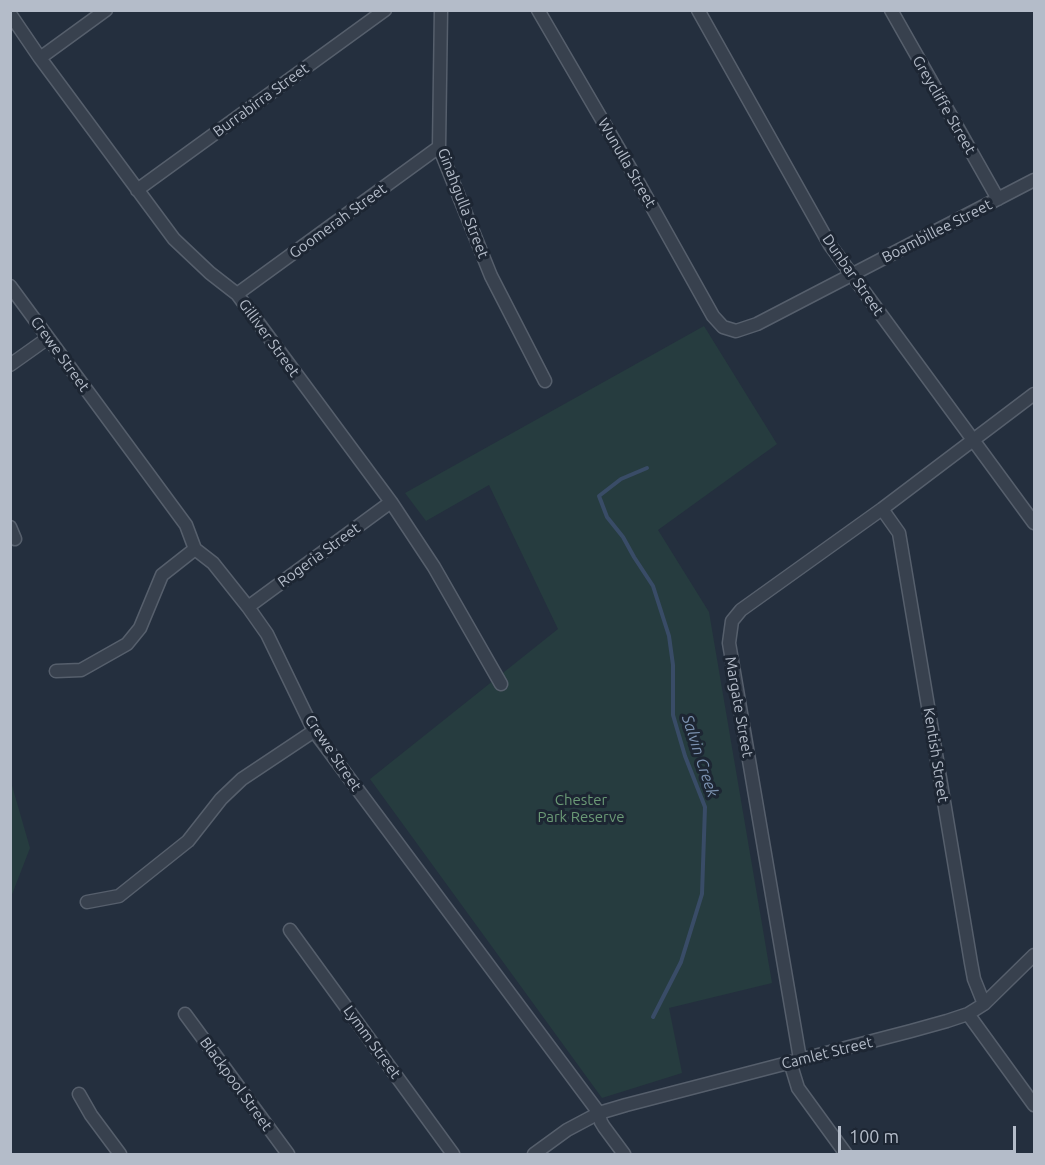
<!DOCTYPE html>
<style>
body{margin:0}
#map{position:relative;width:1045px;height:1165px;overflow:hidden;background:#242f3e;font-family:Ubuntu,sans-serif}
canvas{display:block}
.frame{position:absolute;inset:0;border:12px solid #b4bcc9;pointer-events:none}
.scale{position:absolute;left:838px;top:1126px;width:178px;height:27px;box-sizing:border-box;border:3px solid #b4bcc9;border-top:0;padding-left:8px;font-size:18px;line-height:21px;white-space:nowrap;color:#b4bcc9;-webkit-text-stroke:4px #1d2633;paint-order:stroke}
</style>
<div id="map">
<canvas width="1045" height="1165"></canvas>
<div class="frame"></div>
<div class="scale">100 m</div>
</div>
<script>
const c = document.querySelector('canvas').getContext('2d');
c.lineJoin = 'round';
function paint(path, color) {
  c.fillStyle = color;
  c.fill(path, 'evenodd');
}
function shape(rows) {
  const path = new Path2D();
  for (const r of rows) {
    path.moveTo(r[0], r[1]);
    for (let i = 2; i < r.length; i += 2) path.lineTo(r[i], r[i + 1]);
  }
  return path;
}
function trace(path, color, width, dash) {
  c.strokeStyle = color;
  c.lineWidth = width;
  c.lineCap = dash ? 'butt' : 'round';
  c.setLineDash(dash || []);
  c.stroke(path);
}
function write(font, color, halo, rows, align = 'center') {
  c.font = font + ' Ubuntu,sans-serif';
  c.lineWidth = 6;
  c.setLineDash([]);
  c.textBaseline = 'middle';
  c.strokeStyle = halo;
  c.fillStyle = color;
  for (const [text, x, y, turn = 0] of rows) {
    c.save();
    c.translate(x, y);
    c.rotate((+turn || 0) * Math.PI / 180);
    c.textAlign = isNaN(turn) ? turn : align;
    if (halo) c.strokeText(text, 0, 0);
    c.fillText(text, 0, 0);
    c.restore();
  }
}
paint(shape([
 [704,326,777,444,658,530,709,612,772,983,669,1008,682,1073,602,1098,370,779,558,629,489,485,426,521,405,493],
 [11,782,30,848,11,897,10,897]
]), '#263c3f');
trace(shape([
 [647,468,621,479,599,496,607,517,623,537,634,557,653,586,669,636,673,665,673,715,685,756,705,807,702,894,681,962,653,1017]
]), '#394c67', 4);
const minor = shape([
 [441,10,439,147,491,276,545,381],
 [538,10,633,173,713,316,723,327,736,331,757,324,1034,180],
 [698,10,830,245,1034,523],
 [891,10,998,199],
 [10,14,40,58,174,239,210,273,237,294,391,502,434,567,501,684],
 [40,58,106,10],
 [137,190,385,10],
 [10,286,186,525,195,549,213,563,248,607,267,634,314,731,599,1113,601,1122,604,1127,624,1154],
 [237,294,439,147],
 [10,365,48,338],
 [882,509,899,533,971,963,974,979,984,1004],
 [10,527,15,539],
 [248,607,391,502],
 [56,671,81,670,127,644,140,628,162,575,195,549],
 [87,902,119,896,188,841,221,799,242,779,314,731],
 [290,930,453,1154],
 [185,1014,288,1154],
 [968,1014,1034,1105],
 [800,1059,729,643,732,621,741,610,882,509,1034,394],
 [790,1062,798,1088,846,1154],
 [79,1094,91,1115,120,1154],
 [534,1154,567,1130,599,1113,626,1105,911,1031,947,1021,968,1014,984,1004,1034,955]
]);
trace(minor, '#565f6c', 15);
trace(minor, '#38414e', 12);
write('15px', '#b4bcc9', '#1d2633', [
 ["Burrabirra Street",261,100,-36],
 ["Greycliffe Street",944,105,60],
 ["Wunulla Street",627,163,60],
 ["Ginahgulla Street",463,203,69],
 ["Goomerah Street",338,221,-36],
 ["Boambillee Street",937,231,-27],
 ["Dunbar Street",853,275,55],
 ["Gilliver Street",269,338,54],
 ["Crewe Street",60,354,54],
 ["Rogeria Street",319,555,-36],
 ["Margate Street",739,707,80],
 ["Crewe Street",333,753,56],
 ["Kentish Street",936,755,81],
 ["Lymm Street",372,1042,54],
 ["Camlet Street",827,1053,-14],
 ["Blackpool Street",236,1084,54]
]);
write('15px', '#6b9a76', '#1d2633', [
 ["Chester",581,800],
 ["Park Reserve",581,817]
]);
write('italic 16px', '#7c92b1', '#1d2633', [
 ["Salvin Creek",700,756,72]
]);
</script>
